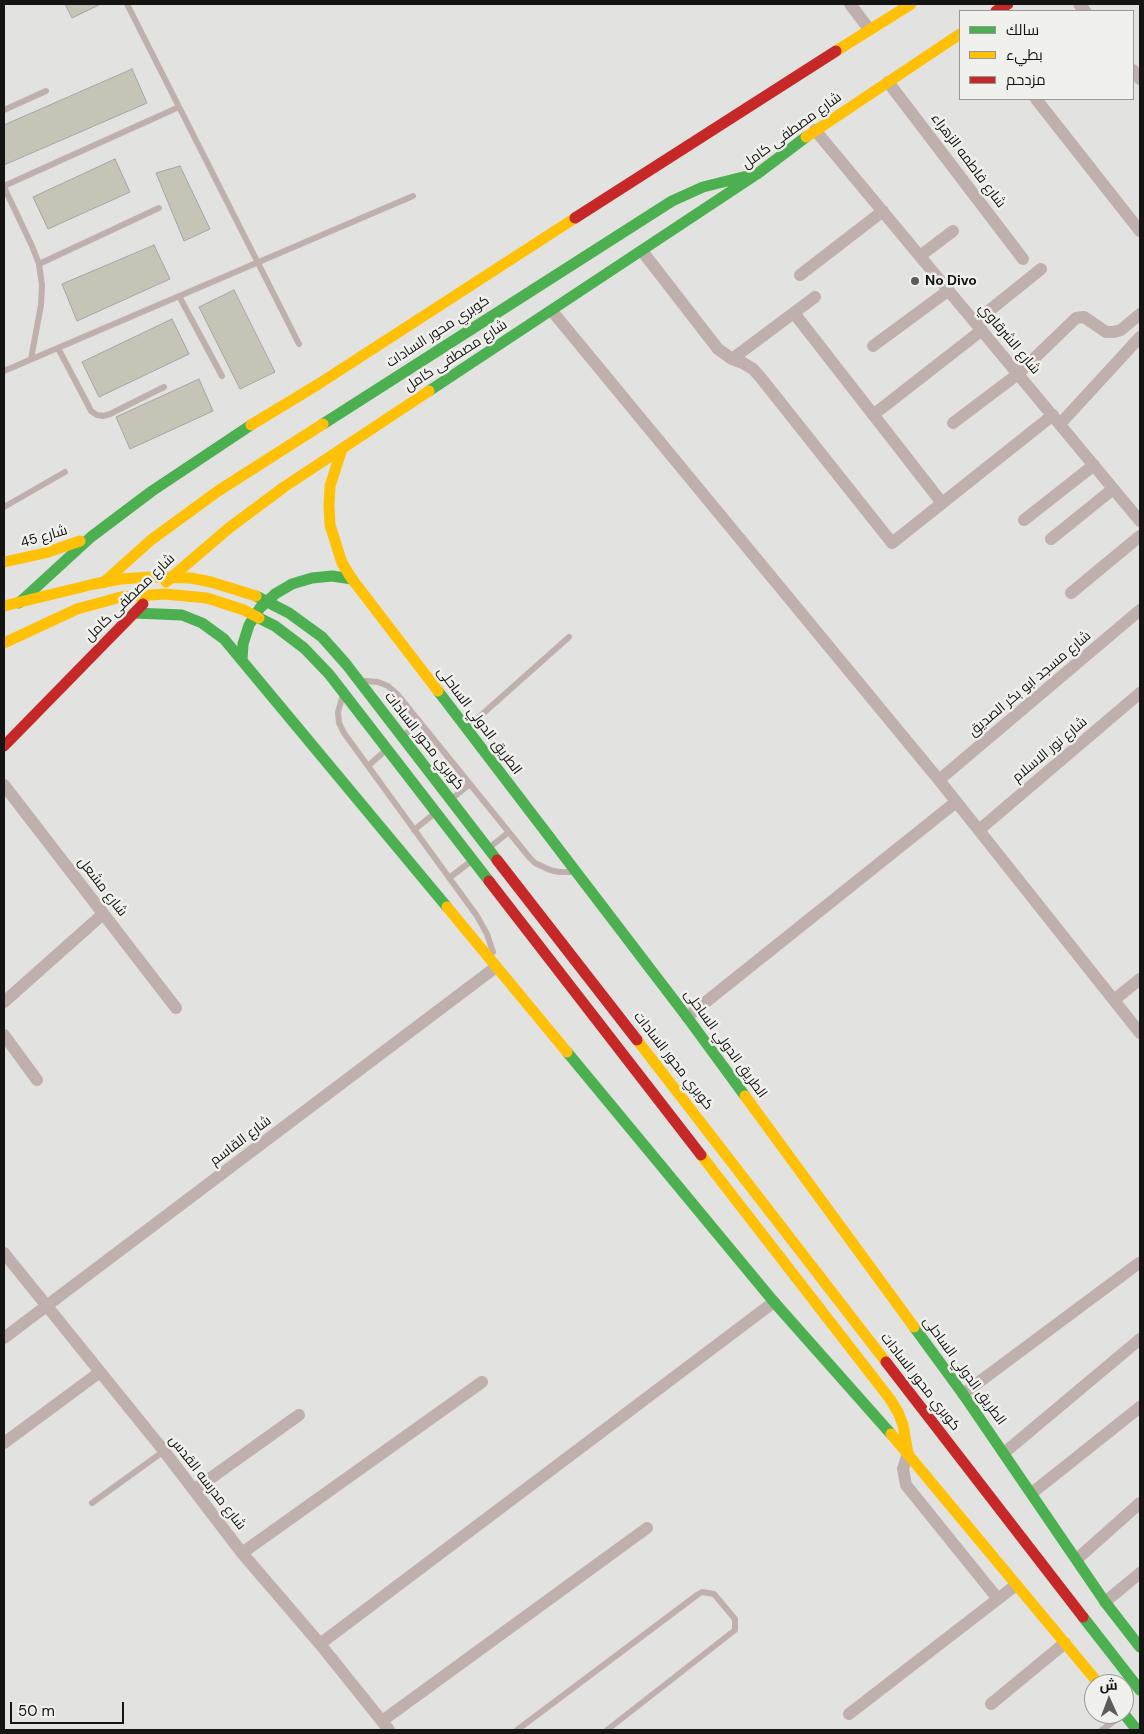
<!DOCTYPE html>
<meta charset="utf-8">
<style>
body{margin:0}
#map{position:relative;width:1144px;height:1734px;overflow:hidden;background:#e2e2e0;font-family:"DM Sans",Cairo,sans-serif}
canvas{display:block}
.frame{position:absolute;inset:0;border:5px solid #141413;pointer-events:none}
.legend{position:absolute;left:959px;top:10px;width:175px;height:90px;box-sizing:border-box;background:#f0f0ed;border:1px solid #989896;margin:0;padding:6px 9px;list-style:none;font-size:15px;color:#141413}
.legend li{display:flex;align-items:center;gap:10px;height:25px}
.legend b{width:25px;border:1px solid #989896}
.north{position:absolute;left:1084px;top:1674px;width:50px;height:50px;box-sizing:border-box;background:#f0f0ed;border:1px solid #989896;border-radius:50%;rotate:358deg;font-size:14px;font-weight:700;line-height:20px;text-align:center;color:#141413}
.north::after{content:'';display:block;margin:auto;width:18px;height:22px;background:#5c5c5b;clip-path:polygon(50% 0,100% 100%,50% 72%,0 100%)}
.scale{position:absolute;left:10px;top:1702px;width:114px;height:22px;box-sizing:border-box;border:2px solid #141413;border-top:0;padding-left:6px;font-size:15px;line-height:18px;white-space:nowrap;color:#141413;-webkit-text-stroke:4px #f0f0ed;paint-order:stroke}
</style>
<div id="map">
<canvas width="1144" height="1734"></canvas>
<div class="frame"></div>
<ul class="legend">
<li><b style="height:6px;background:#4caf50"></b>سالك</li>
<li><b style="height:6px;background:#ffc107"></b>بطيء</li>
<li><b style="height:6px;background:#c62828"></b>مزدحم</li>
</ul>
<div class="north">ش</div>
<div class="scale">50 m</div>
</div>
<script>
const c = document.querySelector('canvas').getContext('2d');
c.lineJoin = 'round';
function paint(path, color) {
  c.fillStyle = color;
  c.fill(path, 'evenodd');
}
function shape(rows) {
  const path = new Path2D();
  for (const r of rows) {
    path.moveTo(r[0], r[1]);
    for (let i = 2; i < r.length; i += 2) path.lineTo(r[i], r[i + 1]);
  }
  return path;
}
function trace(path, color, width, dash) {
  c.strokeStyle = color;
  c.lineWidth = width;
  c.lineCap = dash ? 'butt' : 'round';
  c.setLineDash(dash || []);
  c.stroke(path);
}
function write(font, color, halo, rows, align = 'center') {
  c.font = font + ' "DM Sans",Cairo,sans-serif';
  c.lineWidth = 5;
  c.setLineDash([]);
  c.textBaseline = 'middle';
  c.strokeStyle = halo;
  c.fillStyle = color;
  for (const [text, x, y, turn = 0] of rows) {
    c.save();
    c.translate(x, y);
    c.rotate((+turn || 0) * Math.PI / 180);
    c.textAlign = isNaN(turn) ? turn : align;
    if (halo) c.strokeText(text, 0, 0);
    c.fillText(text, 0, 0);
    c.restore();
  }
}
const building = shape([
 [65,4,101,4,72,18,65,4],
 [132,69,147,103,4,165,4,125,132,69],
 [115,159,130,192,48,229,33,197,115,159],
 [180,166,210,229,184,241,156,173,180,166],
 [154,245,170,279,77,321,62,284,154,245],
 [234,290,275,372,240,389,199,307,234,290],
 [172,319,189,354,99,397,82,362,172,319],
 [199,379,213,411,130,449,116,417,199,379]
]);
paint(building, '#c6c4b6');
trace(building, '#a4a4a2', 1);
trace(shape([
 [127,4,299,344],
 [4,110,46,91],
 [4,186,179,107],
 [4,187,32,246,39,264,42,285,41,305,31,359],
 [39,264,159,208],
 [179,296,222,376],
 [58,348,88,405,91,411,97,415,103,416,110,414,164,387],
 [4,371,413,196],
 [4,507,65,472],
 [366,681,378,682,388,686,397,694,529,857,535,863,550,870,559,872,572,872],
 [342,698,338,712,339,723,344,733,477,916,487,934,493,952],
 [469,726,569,637],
 [403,736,420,722],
 [368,766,386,750],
 [454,797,470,784],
 [414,830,435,813],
 [490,847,509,832],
 [449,878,470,862],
 [92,1503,164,1451],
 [517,1730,697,1595,702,1592,714,1594,735,1619,735,1630,607,1730],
 [1102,1730,1122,1715]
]), '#bfafad', 6);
trace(shape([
 [850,4,869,29],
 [1079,4,1085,11],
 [1133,70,1140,79],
 [888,82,1023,259],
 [1036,99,1140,231],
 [815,130,1140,521],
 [642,251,718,349,732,359,743,363,753,369,761,378,892,543,1053,415],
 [920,256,953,231],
 [800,275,883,211],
 [552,311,939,780,1140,1033],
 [794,313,942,503],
 [975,322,1041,269],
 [873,346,949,290],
 [732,359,815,297],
 [873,415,982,330],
 [953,423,1018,374,1076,318,1084,317,1106,332,1114,332,1121,330,1140,314],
 [1060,424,1140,337],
 [1024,520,1094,465],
 [1051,539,1113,489],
 [1071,593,1140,536],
 [939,780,1140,610],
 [4,785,176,1008],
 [979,830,1140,693],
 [1114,1000,1140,979],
 [4,1002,103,914],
 [687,1017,956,802],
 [4,1035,37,1080],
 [4,1253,164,1451,242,1553,320,1644,389,1730],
 [4,1338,496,967],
 [963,1394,1139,1263],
 [4,1443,100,1372],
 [1004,1453,1140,1339],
 [908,1454,903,1469,906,1485,998,1599],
 [194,1490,299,1415],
 [1032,1493,1140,1407],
 [242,1553,482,1382],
 [1077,1559,1140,1503],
 [1105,1602,1140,1573],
 [320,1644,774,1302],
 [991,1704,1065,1643],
 [849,1714,1016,1585],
 [382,1721,647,1528]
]), '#bfafad', 12);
trace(shape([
 [429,391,757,174,806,137],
 [323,424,672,201,703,187,747,176],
 [256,596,289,613,322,637,346,664,497,860],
 [19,603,91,537,152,491,251,425],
 [134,613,182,615,202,623,224,639,447,907],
 [259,618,275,626,304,648,329,674,489,881],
 [242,660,243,644,249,625,260,608,275,594,292,584,312,578,332,576,352,579],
 [438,691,687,1017,745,1096],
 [567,1052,774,1302,891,1434],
 [914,1327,963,1394,1105,1602,1140,1647],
 [1083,1617,1140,1690],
 [1124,1714,1137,1730]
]), '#4caf50', 11);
trace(shape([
 [836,51,911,4],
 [806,137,960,34],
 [251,425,317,385,575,218],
 [342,449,330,486,329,506,330,525,342,563,352,579,438,691],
 [4,562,45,553,80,541],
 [166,582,229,528,284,487,429,391],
 [103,583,151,540,218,491,323,424],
 [4,606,94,584,121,579,149,577,191,578,211,582,256,596],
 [4,643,77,609,121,597,165,594,207,598,244,610,259,618],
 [447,907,567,1052],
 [637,1040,886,1362],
 [745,1096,914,1327],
 [701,1155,890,1399,898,1412,903,1425,908,1454],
 [891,1434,1099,1684]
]), '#ffc107', 11);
trace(shape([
 [996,11,1008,4],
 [575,218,836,51],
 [4,746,143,604],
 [497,860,637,1040],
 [489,881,701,1155],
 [886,1362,1083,1617]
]), '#c62828', 11);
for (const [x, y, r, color] of [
 [915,281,5,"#5c5c5b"]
]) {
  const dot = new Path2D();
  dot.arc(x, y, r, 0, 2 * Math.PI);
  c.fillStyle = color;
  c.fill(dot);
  trace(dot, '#f0f0ed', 2);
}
write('14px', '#141413', '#f0f0ed', [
 ["شارع مصطفى كامل",792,131,-36],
 ["شارع فاطمه الزهراء",968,161,53],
 ["كوبري محور السادات",438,332,-33],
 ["شارع الشرقاوي",1009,339,50],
 ["شارع مصطفى كامل",456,356,-33],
 ["شارع 45",44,537,-16],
 ["شارع مصطفى كامل",130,598,-44],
 ["شارع مسجد ابو بكر الصديق",1030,684,-40],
 ["الطريق الدولي الساحلى",479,721,53],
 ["كوبري محور السادات",424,741,52],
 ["شارع نور الاسلام",1050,750,-40],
 ["شارع مشعل",102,887,52],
 ["الطريق الدولي الساحلى",725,1044,54],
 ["كوبري محور السادات",673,1061,52],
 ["شارع القاسم",241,1141,-37],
 ["الطريق الدولي الساحلى",964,1371,54],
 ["كوبري محور السادات",920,1382,52],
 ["شارع مدرسه القدس",207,1483,52]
]);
write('bold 14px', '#141413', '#f0f0ed', [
 ["No Divo",925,281]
], 'left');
</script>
